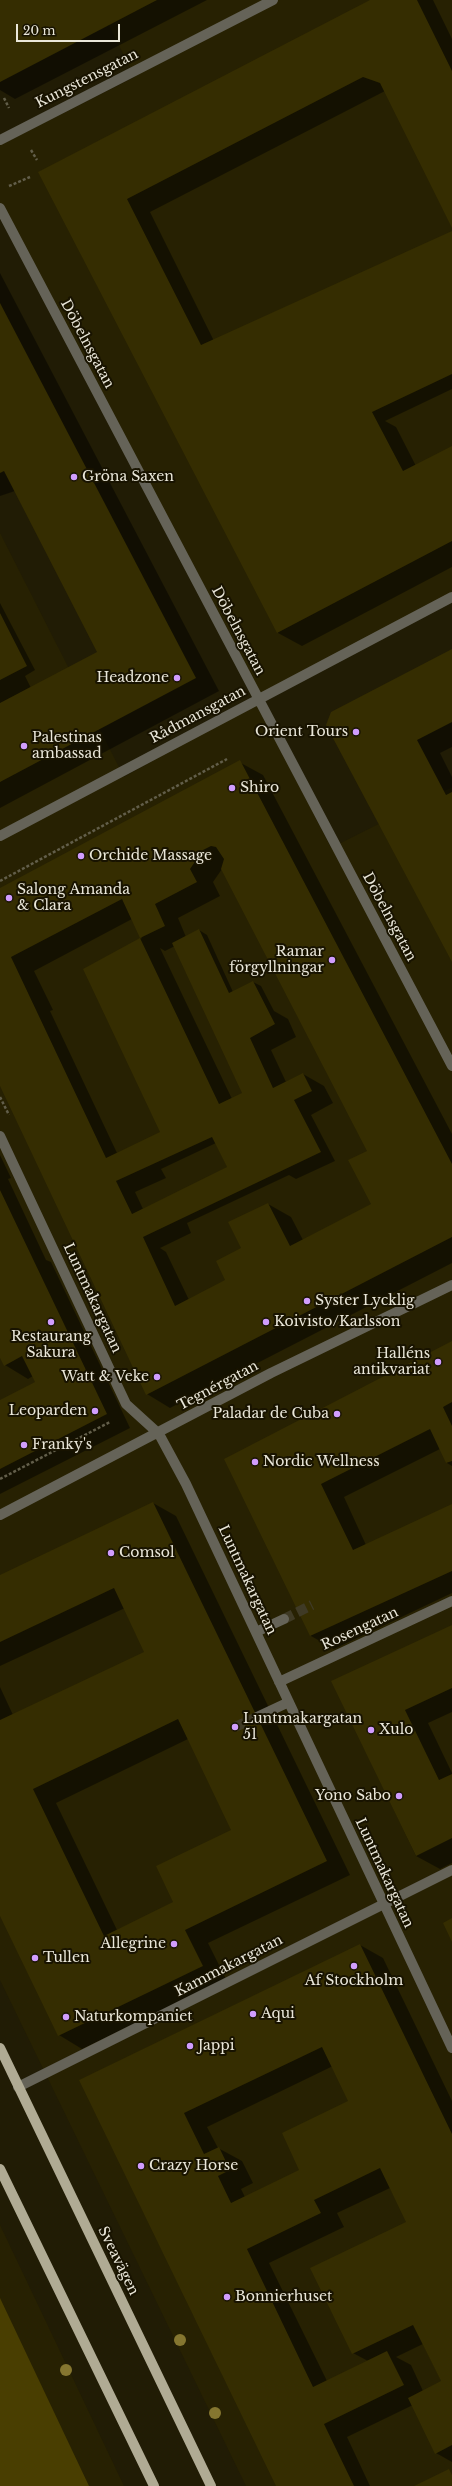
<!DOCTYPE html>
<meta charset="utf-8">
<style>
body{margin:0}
#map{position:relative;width:452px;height:2486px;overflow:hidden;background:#211c05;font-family:"Libre Baskerville",serif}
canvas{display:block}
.scale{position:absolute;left:16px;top:24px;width:104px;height:18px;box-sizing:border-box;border:2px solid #eae7d9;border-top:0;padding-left:5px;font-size:12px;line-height:14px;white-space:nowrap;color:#eae7d9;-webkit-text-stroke:3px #181300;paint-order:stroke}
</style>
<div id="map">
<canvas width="452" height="2486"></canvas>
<div class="scale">20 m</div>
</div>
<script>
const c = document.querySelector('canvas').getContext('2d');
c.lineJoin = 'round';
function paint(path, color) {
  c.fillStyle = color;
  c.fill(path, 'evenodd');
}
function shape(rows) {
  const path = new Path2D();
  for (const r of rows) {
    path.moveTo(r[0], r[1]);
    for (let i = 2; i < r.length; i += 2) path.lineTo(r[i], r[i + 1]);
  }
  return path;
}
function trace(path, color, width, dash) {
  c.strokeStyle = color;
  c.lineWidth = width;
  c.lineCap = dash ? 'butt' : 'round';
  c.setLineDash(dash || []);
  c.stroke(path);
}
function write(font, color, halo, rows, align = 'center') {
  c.font = font + ' "Libre Baskerville",serif';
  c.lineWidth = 4;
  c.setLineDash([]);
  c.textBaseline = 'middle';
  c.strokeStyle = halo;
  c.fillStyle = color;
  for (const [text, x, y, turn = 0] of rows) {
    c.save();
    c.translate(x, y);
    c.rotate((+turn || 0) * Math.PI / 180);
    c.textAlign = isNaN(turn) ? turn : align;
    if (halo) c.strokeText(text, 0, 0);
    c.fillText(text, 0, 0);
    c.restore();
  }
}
paint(shape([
 [96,0,452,0,452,601,257,703,331,848,452,787,452,2486,246,2486,0,1980,0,533,124,777,257,703,0,216,0,145,135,77],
 [0,2225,124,2486,0,2486]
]), '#272102');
paint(shape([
 [0,2298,89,2486,0,2486]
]), '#493e01');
paint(shape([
 [0,0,207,0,15,99,0,90],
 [373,0,433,0,452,39,452,226,385,91,150,212,214,341,452,232,452,389,385,421,396,427,416,466,452,448,452,567,302,646,278,633,39,172],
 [0,273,219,691,0,808,0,603,35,670,25,676,31,688,99,652,15,491,0,496],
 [452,650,452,747,440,753,452,777,452,960,327,725],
 [239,762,263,775,452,1134,452,1263,170,1408,147,1394,0,1084,0,889],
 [222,869,368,1151,372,1204,303,1240,291,1217,268,1204,227,1280,189,1300,166,1252,160,1248,191,1233,187,1223,289,1175,296,1179,335,1161,311,1115,333,1103,324,1086,303,1074,286,1082,271,1050,296,1037,288,1019,274,1011,261,986,253,982,233,992,207,935,199,930,186,937,178,918,220,896,213,882],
 [132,919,142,938,84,969,163,1132,117,1153,50,1011,53,1010,34,971],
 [175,946,245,1096,232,1099,160,948,165,951],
 [216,1143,228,1168,143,1209,135,1192,166,1178,161,1169],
 [0,1155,11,1178,8,1179,46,1260,51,1262,130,1428,0,1494,0,1401,36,1382,33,1376,28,1379,5,1365,0,1355],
 [452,1342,452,1466,447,1463,440,1449,344,1497,366,1545,452,1505,452,1593,334,1649,311,1636,226,1459],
 [153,1503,176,1516,350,1875,208,1943,226,1979,82,2049,59,2035,0,1914,0,1687,13,1715,146,1653,125,1608,0,1666,0,1576],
 [188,1739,233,1830,174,1903,117,1930,56,1803],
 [452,1626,452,1712,428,1723,452,1773,452,1863,440,1869,416,1856,333,1682],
 [360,1945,383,1958,452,2101,452,2462,436,2453,413,2405,347,2437,370,2486,277,2486,80,2080],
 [333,2066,350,2101,301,2170,245,2197,241,2189,253,2183,242,2161,218,2148,207,2127],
 [390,2188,407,2222,353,2353,368,2361,327,2381,269,2263,344,2227,337,2213],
 [423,2344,442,2382,423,2391,411,2365,396,2357]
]), '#0007');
paint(shape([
 [0,0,157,0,0,82],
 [370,0,417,0,452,71,452,228,380,83,363,77,127,199,201,345,452,231,452,374,372,412,403,471,452,446,452,541,277,633,38,172],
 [0,303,196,678,0,782,0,703,97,652,4,471,0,473],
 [0,613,27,666,0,680],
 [452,649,452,722,417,740,446,795,452,792,452,962,326,725,331,712],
 [240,760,452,1164,452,1237,146,1395,0,1086,0,888],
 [211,846,216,847,224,859,221,869,367,1151,348,1160,371,1204,290,1246,268,1203,228,1222,241,1248,216,1261,225,1280,175,1306,143,1237,321,1152,294,1100,312,1091,303,1073,273,1088,250,1038,275,1024,253,981,229,993,199,929,172,943,242,1093,219,1104,140,938,165,926,155,904,197,882,190,869,203,850],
 [122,899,140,938,83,969,160,1132,106,1158,11,957],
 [212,1137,227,1167,132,1214,116,1181],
 [0,1190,107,1414,0,1469,0,1400,35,1382,22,1356,4,1366,0,1358],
 [452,1341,452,1402,443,1407,452,1426,452,1461,446,1463,430,1429,321,1484,353,1550,452,1504,452,1571,310,1636,224,1459],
 [153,1502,327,1861,185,1930,203,1966,58,2036,0,1916,0,1720,144,1652,114,1588,0,1642,0,1575],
 [178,1719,231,1830,156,1866,173,1902,104,1936,33,1789],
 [452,1625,452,1688,405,1710,439,1780,452,1774,452,1838,416,1856,331,1681],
 [452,1918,452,1942,443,1923],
 [360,1944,452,2134,452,2445,435,2454,408,2398,441,2381,413,2325,352,2354,310,2268,406,2222,380,2168,314,2200,321,2213,247,2249,313,2387,387,2351,404,2385,324,2424,354,2486,276,2486,79,2080],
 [322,2047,348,2101,282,2133,299,2170,231,2203,218,2176,230,2170,219,2147,204,2154,184,2113],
 [449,2469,452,2475,452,2486,414,2486]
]), '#352d01');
trace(shape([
 [284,1619,312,1605],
 [235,1727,257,1717]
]), '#3f3a25', 10, [10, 5]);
trace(shape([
 [4,98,9,108],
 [31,150,37,160],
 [9,186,30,177],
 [0,881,227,759],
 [0,1097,9,1115],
 [0,1479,110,1422]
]), '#625e4a', 2.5, [3, 2]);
trace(shape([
 [0,140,273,0],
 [0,208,452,1066],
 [0,836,452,597],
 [0,1136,126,1404,159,1434,186,1484,452,2048],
 [0,1515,271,1373,452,1285],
 [256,1632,284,1619],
 [279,1682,452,1601],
 [257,1717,289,1702],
 [18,2087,452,1870]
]), '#656358', 10);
trace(shape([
 [0,2048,211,2486],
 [0,2169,154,2486]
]), '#b0ab94', 10);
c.fillStyle = '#857630';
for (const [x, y] of [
 [180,2340],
 [66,2370],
 [215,2413]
]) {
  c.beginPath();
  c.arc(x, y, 6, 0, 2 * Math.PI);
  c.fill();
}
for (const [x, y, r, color] of [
 [74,477,4,"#d19dfe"],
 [177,678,4,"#d19dfe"],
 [356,732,4,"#d19dfe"],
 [24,746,4,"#d19dfe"],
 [232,788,4,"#d19dfe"],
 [81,856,4,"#d19dfe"],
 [9,898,4,"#d19dfe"],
 [332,960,4,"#d19dfe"],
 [307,1301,4,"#d19dfe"],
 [51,1322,4,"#d19dfe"],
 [266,1322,4,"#d19dfe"],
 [438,1362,4,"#d19dfe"],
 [157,1377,4,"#d19dfe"],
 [95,1411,4,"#d19dfe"],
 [337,1414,4,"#d19dfe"],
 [24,1445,4,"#d19dfe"],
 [255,1462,4,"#d19dfe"],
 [111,1553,4,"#d19dfe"],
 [235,1727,4,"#d19dfe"],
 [371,1730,4,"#d19dfe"],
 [399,1796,4,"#d19dfe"],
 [174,1944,4,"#d19dfe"],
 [35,1958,4,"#d19dfe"],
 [354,1966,4,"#d19dfe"],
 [253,2014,4,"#d19dfe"],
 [66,2017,4,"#d19dfe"],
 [190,2046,4,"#d19dfe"],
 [141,2166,4,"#d19dfe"],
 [227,2297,4,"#d19dfe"]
]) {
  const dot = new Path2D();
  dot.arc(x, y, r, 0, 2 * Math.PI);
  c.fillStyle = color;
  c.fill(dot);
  trace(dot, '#181300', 1.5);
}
write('14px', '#eae7d9', '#181300', [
 ["Kungstensgatan",87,79,-27],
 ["Döbelnsgatan",87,344,62],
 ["Döbelnsgatan",238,631,62],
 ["Rådmansgatan",198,715,-28],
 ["Döbelnsgatan",389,917,62],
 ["Luntmakargatan",92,1298,65],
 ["Tegnérgatan",218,1386,-28],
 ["Luntmakargatan",247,1580,65],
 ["Rosengatan",360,1629,-25],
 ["Luntmakargatan",384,1873,65],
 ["Kammakargatan",229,1966,-27],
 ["Sveavägen",118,2261,64]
]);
write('14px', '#eae7d9', '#181300', [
 ["Gröna Saxen",82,477],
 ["Headzone",169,678,"right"],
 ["Orient Tours",348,732,"right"],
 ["Palestinas",32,738],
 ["ambassad",32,754],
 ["Shiro",240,788],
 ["Orchide Massage",89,856],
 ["Salong Amanda",17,890],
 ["& Clara",17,906],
 ["Ramar",324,952,"right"],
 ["förgyllningar",324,968,"right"],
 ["Syster Lycklig",315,1301],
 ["Koivisto/Karlsson",274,1322],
 ["Restaurang",51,1337,"center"],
 ["Sakura",51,1353,"center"],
 ["Halléns",430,1354,"right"],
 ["antikvariat",430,1370,"right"],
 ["Watt & Veke",149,1377,"right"],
 ["Leoparden",87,1411,"right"],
 ["Paladar de Cuba",329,1414,"right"],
 ["Franky's",32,1445],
 ["Nordic Wellness",263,1462],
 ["Comsol",119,1553],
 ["Luntmakargatan",243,1719],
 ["51",243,1735],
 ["Xulo",379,1730],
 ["Yono Sabo",391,1796,"right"],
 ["Allegrine",166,1944,"right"],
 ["Tullen",43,1958],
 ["Af Stockholm",354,1981,"center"],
 ["Aqui",261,2014],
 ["Naturkompaniet",74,2017],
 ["Jappi",198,2046],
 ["Crazy Horse",149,2166],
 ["Bonnierhuset",235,2297]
], 'left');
</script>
